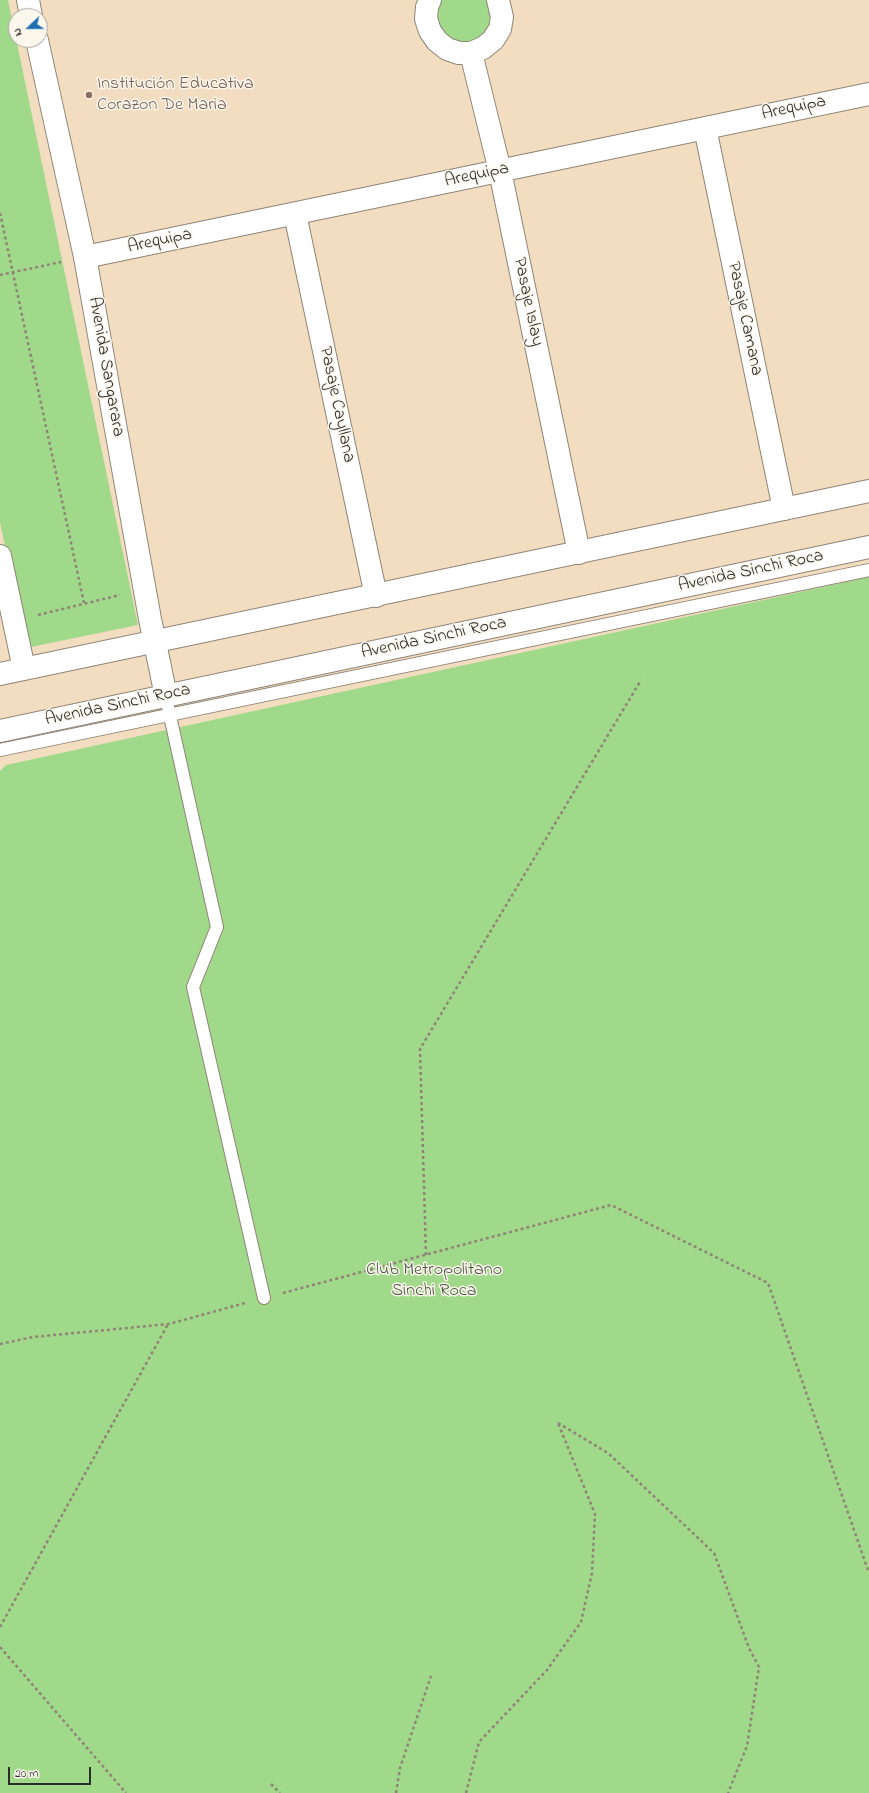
<!DOCTYPE html>
<meta charset="utf-8">
<style>
body{margin:0}
#map{position:relative;width:869px;height:1793px;overflow:hidden;background:#f3ddc0;font-family:"Indie Flower",sans-serif}
canvas{display:block}
.north{position:absolute;left:8px;top:8px;width:40px;height:40px;box-sizing:border-box;background:#fbf7ec;border:1px solid #a8a59f;border-radius:50%;rotate:248deg;font-size:11px;font-weight:700;line-height:16px;text-align:center;color:#2b2b2b}
.north::after{content:'';display:block;margin:auto;width:14px;height:18px;background:#1f6fb2;clip-path:polygon(50% 0,100% 100%,50% 72%,0 100%)}
.scale{position:absolute;left:8px;top:1767px;width:83px;height:18px;box-sizing:border-box;border:2px solid #2b2b2b;border-top:0;padding-left:5px;font-size:12px;line-height:14px;white-space:nowrap;color:#2b2b2b;-webkit-text-stroke:3px #fbf7ec;paint-order:stroke}
</style>
<div id="map">
<canvas width="869" height="1793"></canvas>
<div class="north">N</div>
<div class="scale">20 m</div>
</div>
<script>
const c = document.querySelector('canvas').getContext('2d');
c.lineJoin = 'round';
function paint(path, color) {
  c.fillStyle = color;
  c.fill(path, 'evenodd');
}
function shape(rows) {
  const path = new Path2D();
  for (const r of rows) {
    path.moveTo(r[0], r[1]);
    for (let i = 2; i < r.length; i += 2) path.lineTo(r[i], r[i + 1]);
  }
  return path;
}
function trace(path, color, width, dash) {
  c.strokeStyle = color;
  c.lineWidth = width;
  c.lineCap = dash ? 'butt' : 'round';
  c.setLineDash(dash || []);
  c.stroke(path);
}
function write(font, color, halo, rows, align = 'center') {
  c.font = font + ' "Indie Flower",sans-serif';
  c.lineWidth = 3;
  c.setLineDash([]);
  c.textBaseline = 'middle';
  c.strokeStyle = halo;
  c.fillStyle = color;
  for (const [text, x, y, turn = 0] of rows) {
    c.save();
    c.translate(x, y);
    c.rotate((+turn || 0) * Math.PI / 180);
    c.textAlign = isNaN(turn) ? turn : align;
    if (halo) c.strokeText(text, 0, 0);
    c.fillText(text, 0, 0);
    c.restore();
  }
}
paint(shape([
 [0,0,8,0,138,625,26,648,0,522],
 [438,0,490,0,493,21,483,38,464,45,445,38,434,21],
 [869,577,869,1793,0,1793,0,771,6,765]
]), '#a1d98b');
const lane = shape([
 [168,707,217,927,193,987,264,1298],
 [0,750,869,570]
]);
const street = shape([
 [430,0,427,7,426,19,430,31,437,41,447,49,459,53,471,53,483,48,493,40,500,29,502,17,498,0],
 [471,53,500,171,579,553],
 [705,128,784,509],
 [295,214,376,596],
 [85,257,869,94]
]);
const secondary = shape([
 [28,0,31,16],
 [37,40,85,257,150,619,166,696],
 [0,556,24,669],
 [0,674,869,491],
 [0,731,869,547]
]);
trace(lane, '#8f8476', 14);
trace(street, '#8f8476', 24);
trace(secondary, '#8f8476', 24);
trace(shape([
 [0,213,84,603],
 [0,275,61,262],
 [38,615,120,595],
 [426,1255,420,1049,641,680],
 [283,1293,611,1205,768,1283,869,1573],
 [0,1344,33,1337,169,1324,245,1303],
 [558,1423,608,1453,714,1553,749,1648,759,1667,747,1746,728,1793],
 [0,1627,168,1324],
 [0,1647,126,1793],
 [271,1784,280,1793],
 [396,1793,400,1768,431,1676],
 [466,1793,479,1742,547,1670,581,1622,592,1573,595,1514,558,1423]
]), '#8f8476', 2.5, [3, 3]);
trace(lane, '#fff', 12);
trace(street, '#fff', 22);
trace(secondary, '#fff', 22);
for (const [x, y, r, color] of [
 [89,95,4,"#8d6e63"]
]) {
  const dot = new Path2D();
  dot.arc(x, y, r, 0, 2 * Math.PI);
  c.fillStyle = color;
  c.fill(dot);
  trace(dot, '#fbf7ec', 1.5);
}
write('18px', '#785e54', '#fbf7ec', [
 ["Institución Educativa",97,85],
 ["Corazon De Maria",97,106]
], 'left');
write('18px', '#2b2b2b', '#fbf7ec', [
 ["Arequipa",794,109,-12],
 ["Arequipa",477,176,-12],
 ["Arequipa",160,242,-12],
 ["Pasaje Islay",527,302,78],
 ["Pasaje Camana",744,319,78],
 ["Avenida Sangarara",105,367,80],
 ["Pasaje Cayllana",336,405,78],
 ["Avenida Sinchi Roca",751,572,-12],
 ["Avenida Sinchi Roca",434,639,-12],
 ["Avenida Sinchi Roca",118,706,-12]
]);
write('18px', '#485643', '#fbf7ec', [
 ["Club Metropolitano",434,1271],
 ["Sinchi Roca",434,1292]
]);
</script>
